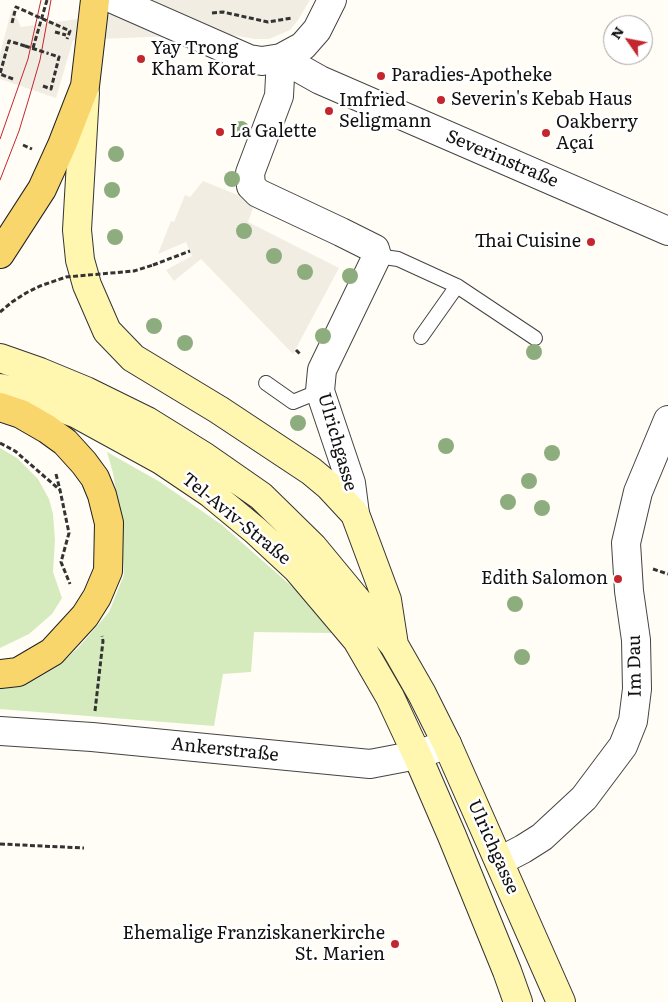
<!DOCTYPE html>
<meta charset="utf-8">
<style>
body{margin:0}
#map{position:relative;width:668px;height:1002px;overflow:hidden;background:#fffdf5;font-family:Literata,serif}
canvas{display:block}
.north{position:absolute;left:603px;top:15px;width:50px;height:50px;box-sizing:border-box;background:#fff;border:1px solid #a0a0a0;border-radius:50%;rotate:303deg;font-size:14px;font-weight:700;line-height:20px;text-align:center;color:#111}
.north::after{content:'';display:block;margin:auto;width:18px;height:22px;background:#c4262e;clip-path:polygon(50% 0,100% 100%,50% 72%,0 100%)}
</style>
<div id="map">
<canvas width="668" height="1002"></canvas>
<div class="north">N</div>
</div>
<script>
const c = document.querySelector('canvas').getContext('2d');
c.lineJoin = 'round';
function paint(path, color) {
  c.fillStyle = color;
  c.fill(path, 'evenodd');
}
function shape(rows) {
  const path = new Path2D();
  for (const r of rows) {
    path.moveTo(r[0], r[1]);
    for (let i = 2; i < r.length; i += 2) path.lineTo(r[i], r[i + 1]);
  }
  return path;
}
function trace(path, color, width, dash) {
  c.strokeStyle = color;
  c.lineWidth = width;
  c.lineCap = dash ? 'butt' : 'round';
  c.setLineDash(dash || []);
  c.stroke(path);
}
function write(font, color, halo, rows, align = 'center') {
  c.font = font + ' Literata,serif';
  c.lineWidth = 5;
  c.setLineDash([]);
  c.textBaseline = 'middle';
  c.strokeStyle = halo;
  c.fillStyle = color;
  for (const [text, x, y, turn = 0] of rows) {
    c.save();
    c.translate(x, y);
    c.rotate((+turn || 0) * Math.PI / 180);
    c.textAlign = isNaN(turn) ? turn : align;
    if (halo) c.strokeText(text, 0, 0);
    c.fillText(text, 0, 0);
    c.restore();
  }
}
paint(shape([
 [0,448,17,458,38,479,49,499,53,514,55,540,53,572,62,598,52,614,29,634,0,648],
 [107,452,160,482,222,525,306,599,332,633,254,632,251,672,223,674,214,726,0,709,0,687,26,685,57,667,78,648,109,612,124,575,121,520,113,473]
]), '#d5ebbd');
paint(shape([
 [153,0,310,0,298,20,290,30,269,39,255,39,226,34,73,40,56,98,0,79,0,54,12,8,21,27,165,7],
 [203,181,255,202,248,222,339,268,293,354,201,259,174,281,166,270,192,256,186,242,158,254,171,221,174,222,185,195,190,197]
]), '#f1ede2');
const lane = shape([
 [377,256,398,259,457,286,535,338],
 [421,337,457,286],
 [266,383,293,402,320,391]
]);
const street = shape([
 [115,0,249,59,262,61,281,58,303,46,317,30,332,0],
 [281,58,279,96,250,173,251,186,258,193,341,232,375,249,377,256,322,370,320,391,351,483,355,514],
 [281,58,320,80,668,231],
 [0,731,92,737,370,764,417,755,447,744],
 [500,861,523,849,542,837,584,798,623,746,633,721,637,689,636,640,629,591,626,543,638,492,668,420]
]);
const secondary = shape([
 [85,93,77,230,80,260,87,285,107,331,133,358,219,410,311,471,329,486,355,514,387,600,394,645],
 [0,358,40,372,86,391,147,421,205,457,261,496,313,547,394,645,422,694,447,744,561,1002],
 [0,388,34,398,77,414,161,460,210,493,256,531,297,569,357,640,390,697,417,755,452,836,507,971,518,1002]
]);
const primary = shape([
 [0,254,42,189,62,145,85,86,95,0],
 [0,407,21,414,47,429,65,442,84,463,95,478,102,495,109,523,108,571,97,597,85,616,52,652,18,672,0,674]
]);
trace(lane, '#444', 16);
trace(street, '#444', 30);
trace(secondary, '#333', 30);
trace(primary, '#222', 30);
trace(shape([
 [212,13,223,12,268,22,292,18],
 [55,32,66,35],
 [33,48,47,0],
 [13,79,0,74,9,41,25,46],
 [43,86,51,89,59,57,47,53],
 [23,145,32,149],
 [153,265,190,251],
 [296,350,301,355],
 [0,443,15,451,60,490,69,533,61,562,70,584],
 [56,474,60,490],
 [653,569,668,574],
 [95,711,103,641,102,636],
 [0,844,84,848]
]), '#333', 3, [5, 2.5]);
trace(lane, '#fff', 14);
trace(street, '#fff', 28);
trace(secondary, '#fff6b0', 28);
trace(primary, '#f9d66b', 28);
trace(shape([
 [0,139,28,59,41,0],
 [0,180,19,131,29,98,40,60,51,0]
]), '#c4262e', 1);
trace(shape([
 [12,23,16,7,70,31,67,39],
 [25,46,47,53],
 [0,312,12,302,26,293,40,286,66,277,134,271,153,265]
]), '#333', 3, [5, 2.5]);
c.fillStyle = '#8dad7f';
for (const [x, y] of [
 [241,129],
 [116,154],
 [232,179],
 [112,190],
 [244,231],
 [115,237],
 [274,256],
 [305,272],
 [350,276],
 [154,326],
 [323,336],
 [185,343],
 [534,352],
 [298,423],
 [446,446],
 [552,453],
 [529,481],
 [508,502],
 [542,508],
 [515,604],
 [522,657]
]) {
  c.beginPath();
  c.arc(x, y, 8, 0, 2 * Math.PI);
  c.fill();
}
for (const [x, y, r, color] of [
 [141,59,5,"#c4262e"],
 [381,76,5,"#c4262e"],
 [441,100,5,"#c4262e"],
 [329,111,5,"#c4262e"],
 [220,132,5,"#c4262e"],
 [546,133,5,"#c4262e"],
 [591,242,5,"#c4262e"],
 [618,579,5,"#c4262e"],
 [395,944,5,"#c4262e"]
]) {
  const dot = new Path2D();
  dot.arc(x, y, r, 0, 2 * Math.PI);
  c.fillStyle = color;
  c.fill(dot);
  trace(dot, '#fff', 2);
}
write('18px', '#111', '#fff', [
 ["Yay Trong",151,49],
 ["Kham Korat",151,70],
 ["Paradies-Apotheke",391,76],
 ["Severin's Kebab Haus",451,100],
 ["Imfried",339,101],
 ["Seligmann",339,122],
 ["Oakberry",556,123],
 ["Açaí",556,144],
 ["La Galette",230,132],
 ["Thai Cuisine",581,242,"right"],
 ["Edith Salomon",608,579,"right"],
 ["Ehemalige Franziskanerkirche",385,934,"right"],
 ["St. Marien",385,955,"right"]
], 'left');
write('18px', '#111', '#fff', [
 ["Severinstraße",502,159,23],
 ["Ulrichgasse",337,442,74],
 ["Tel-Aviv-Straße",236,519,39],
 ["Im Dau",635,666,-91],
 ["Ankerstraße",225,750,6],
 ["Ulrichgasse",493,847,66]
]);
</script>
